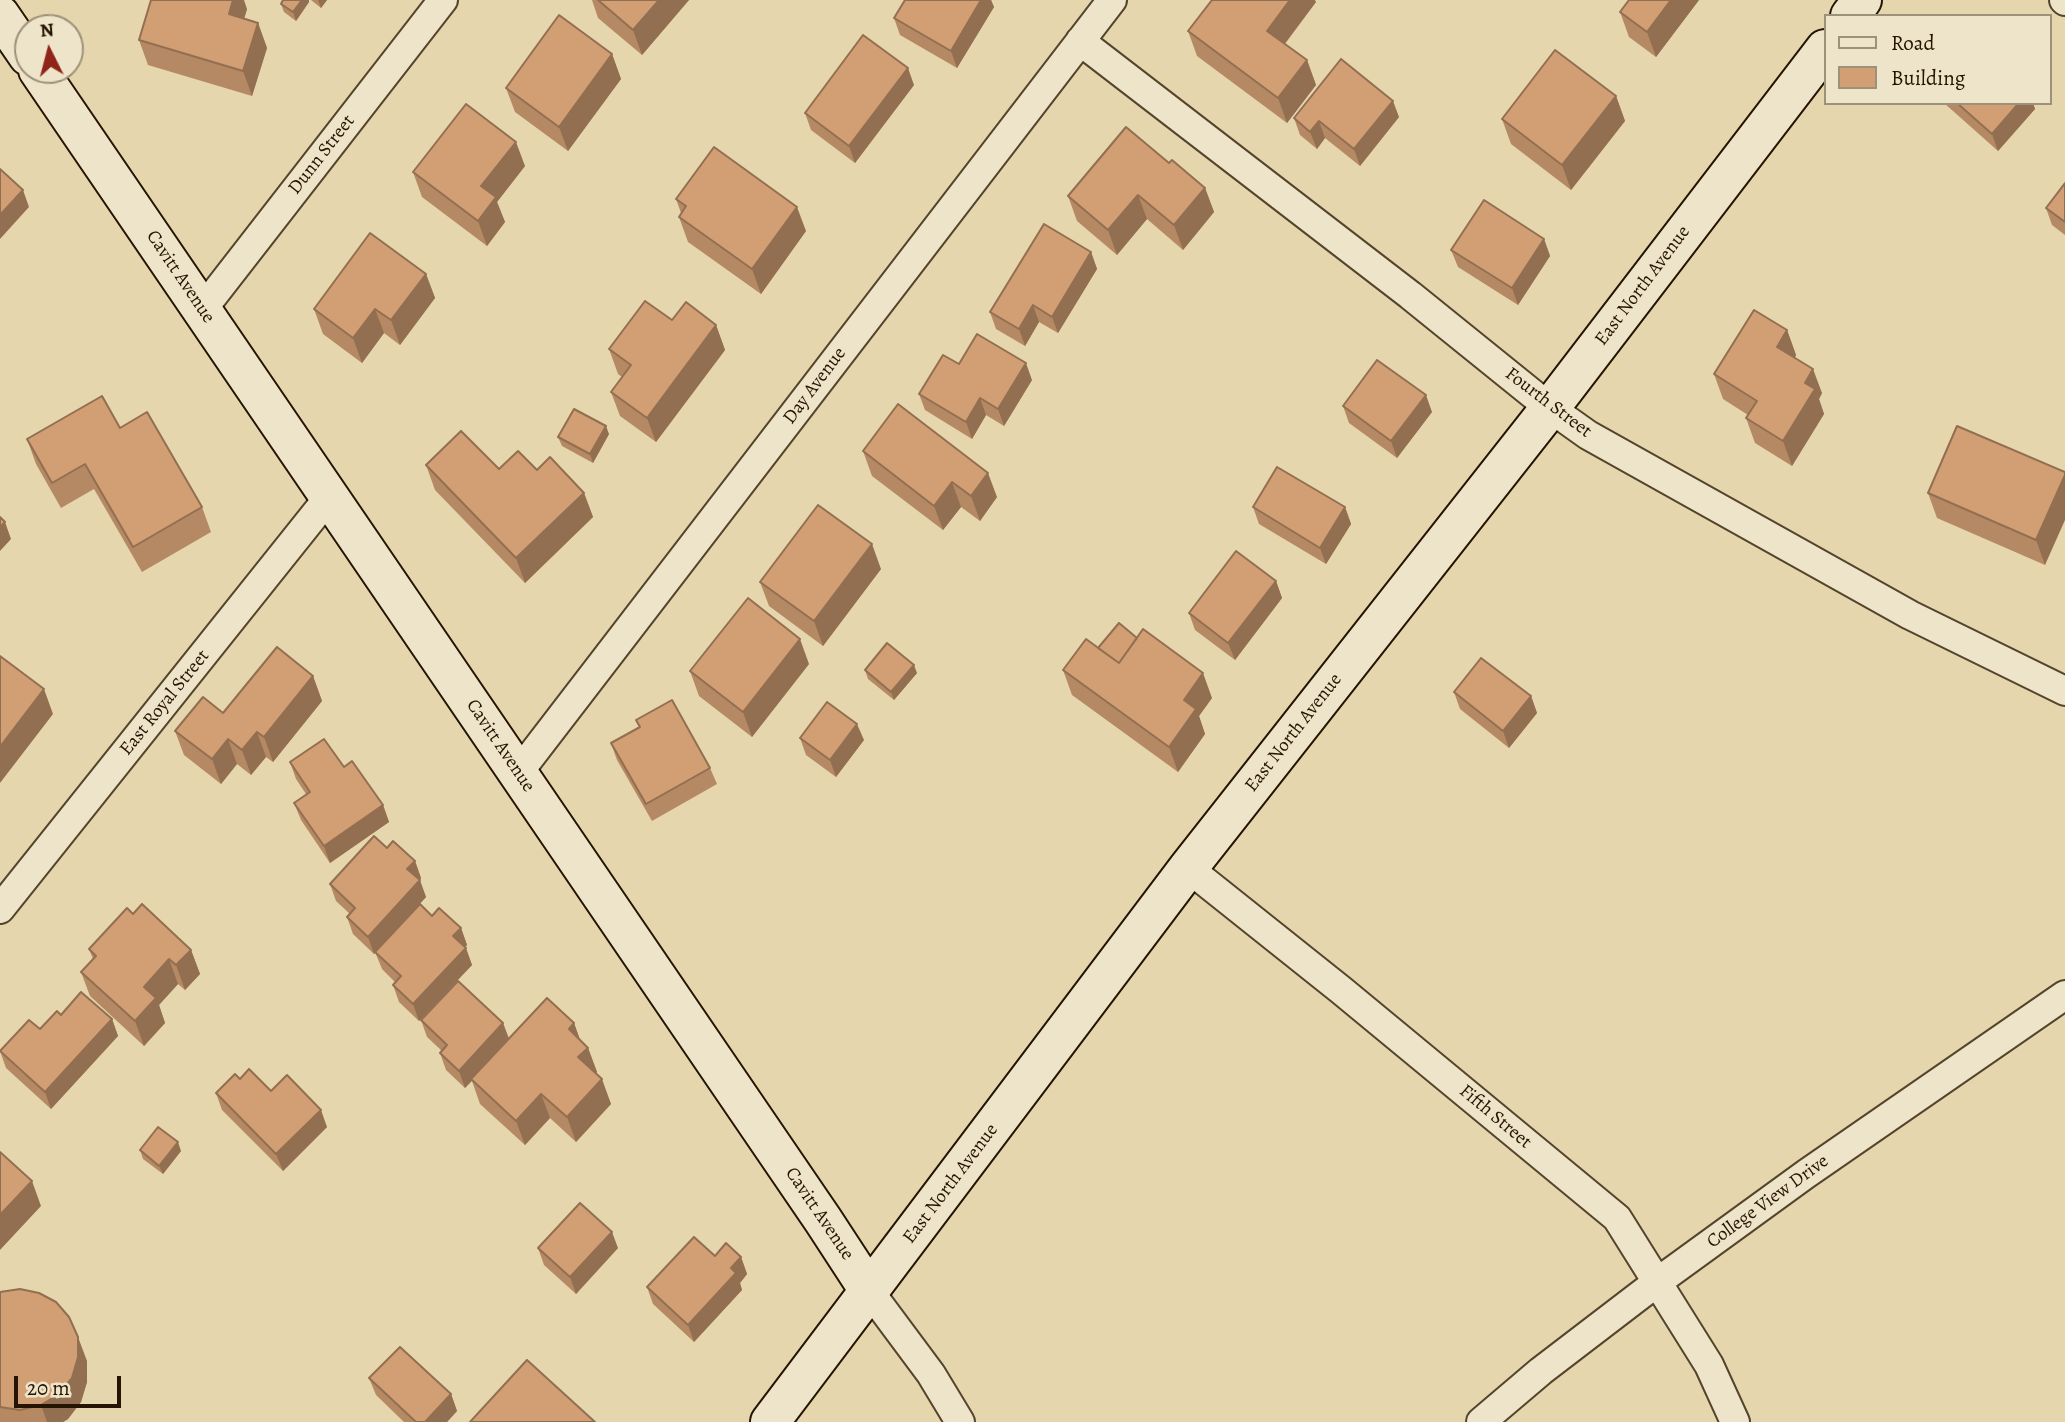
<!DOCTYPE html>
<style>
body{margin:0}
#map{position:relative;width:2065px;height:1422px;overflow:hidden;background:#e5d6ad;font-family:Alegreya,serif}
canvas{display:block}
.legend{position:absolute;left:1824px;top:14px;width:228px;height:91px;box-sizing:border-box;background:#eee4ca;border:2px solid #9d917a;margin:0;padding:9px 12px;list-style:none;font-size:21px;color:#241401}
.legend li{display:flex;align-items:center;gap:14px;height:35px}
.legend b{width:35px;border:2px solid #9d917a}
.north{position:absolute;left:14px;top:14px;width:70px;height:70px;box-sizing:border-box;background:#eee4ca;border:2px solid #9d917a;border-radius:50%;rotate:354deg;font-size:19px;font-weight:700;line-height:28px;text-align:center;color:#241401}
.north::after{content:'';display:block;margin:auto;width:24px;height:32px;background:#8f2418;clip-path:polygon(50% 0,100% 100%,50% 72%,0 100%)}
.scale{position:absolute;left:14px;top:1376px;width:107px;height:32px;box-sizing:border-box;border:4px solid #241401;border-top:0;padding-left:9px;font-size:21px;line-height:24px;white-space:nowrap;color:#241401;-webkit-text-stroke:5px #eee4ca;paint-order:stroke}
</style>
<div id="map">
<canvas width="2065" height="1422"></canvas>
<ul class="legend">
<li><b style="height:9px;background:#eee4ca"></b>Road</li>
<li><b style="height:19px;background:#d29f74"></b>Building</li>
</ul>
<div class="north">N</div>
<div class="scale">20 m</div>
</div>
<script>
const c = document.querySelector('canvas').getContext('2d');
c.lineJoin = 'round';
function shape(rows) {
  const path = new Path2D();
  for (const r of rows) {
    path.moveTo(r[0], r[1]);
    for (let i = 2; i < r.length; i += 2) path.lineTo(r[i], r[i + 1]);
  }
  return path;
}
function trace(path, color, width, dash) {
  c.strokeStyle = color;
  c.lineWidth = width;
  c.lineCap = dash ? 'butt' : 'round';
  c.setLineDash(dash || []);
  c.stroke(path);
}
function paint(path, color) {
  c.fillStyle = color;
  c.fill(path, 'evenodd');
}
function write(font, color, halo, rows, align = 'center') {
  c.font = font + ' Alegreya,serif';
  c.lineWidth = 6;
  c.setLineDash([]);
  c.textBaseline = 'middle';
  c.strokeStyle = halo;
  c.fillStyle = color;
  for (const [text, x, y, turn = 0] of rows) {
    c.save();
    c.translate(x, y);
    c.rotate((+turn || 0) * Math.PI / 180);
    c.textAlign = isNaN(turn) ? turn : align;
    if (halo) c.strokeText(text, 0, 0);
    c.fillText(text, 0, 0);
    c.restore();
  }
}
const street = shape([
 [2064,0,2065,1],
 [1080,41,1410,295,1550,408,1588,435,1910,615,2065,691],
 [202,310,443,0],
 [518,773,1112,0],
 [1188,868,1341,990,1617,1218,1709,1365,1735,1422],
 [0,909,329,497],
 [870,1292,931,1374,960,1422],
 [1481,1422,1541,1371,1656,1283,1806,1174,2065,995]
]);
const secondary = shape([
 [0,15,28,56],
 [1850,16,1862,0],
 [38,70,823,1220,870,1292],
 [770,1422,1188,868,1550,408,1825,49]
]);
trace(street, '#54442c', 32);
trace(secondary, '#241401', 42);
trace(street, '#eee4ca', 28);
trace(secondary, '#eee4ca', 38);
paint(shape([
 [311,0,327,0,321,8],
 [592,0,689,0,642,55,598,18],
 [905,0,991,0,994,7,957,68,900,35,894,18],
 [1629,0,1699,0,1656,57,1629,37,1620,12],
 [309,2,296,21,284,12,281,4],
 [1316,2,1285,44,1307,60,1316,85,1287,123,1197,56,1188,31],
 [247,9,244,19,258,23,267,48,252,96,148,65,139,40],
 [612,54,621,79,568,151,515,112,506,88],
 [914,85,855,163,811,130,805,113],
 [1616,96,1625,121,1571,190,1511,144,1502,119],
 [1944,103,2033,103,2035,109,1998,151],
 [1399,117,1360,166,1325,138,1317,149,1300,135,1294,118],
 [1169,163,1205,188,1214,212,1183,250,1147,219,1117,255,1077,221,1068,196],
 [525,166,497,202,505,222,487,246,422,197,413,172],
 [2065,183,2065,235,2052,225,2046,208],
 [676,199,806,231,761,294,688,242,679,217,681,213],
 [1544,239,1550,256,1518,305,1458,267,1451,250],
 [1091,252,1097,269,1058,333,1039,322,1025,346,996,329,990,312],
 [426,274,435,298,400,345,384,333,362,363,323,334,314,309],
 [672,320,716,325,725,350,656,442,620,416,611,392,622,377,618,374,609,349],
 [1787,330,1796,355,1795,358,1822,393,1819,399,1824,414,1792,466,1755,443,1746,418,1748,415,1723,399,1714,374],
 [959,364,1032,380,1004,426,986,415,972,439,925,410,919,394],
 [1343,406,1432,412,1397,458,1349,423],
 [120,428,202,507,211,532,142,572,94,489,61,508,36,464,27,439],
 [609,434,593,463,562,446,558,437],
 [863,451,997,497,980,521,961,507,943,530,872,476],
 [426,465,499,469,537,470,584,493,593,517,525,583,435,490],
 [2065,472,2045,565,1937,518,1928,493],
 [1253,507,1345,507,1351,524,1326,564,1259,524],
 [881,569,823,646,769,606,760,582],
 [1276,581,1282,598,1235,660,1195,630,1189,613],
 [809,664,752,737,699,696,690,671],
 [865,670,917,673,894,700,868,679],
 [1063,670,1212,698,1199,716,1205,734,1178,772,1072,695],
 [313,676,322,701,273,762,266,757,251,775,237,764,221,784,184,755,175,731,223,713],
 [1454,692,1531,696,1537,713,1509,748,1460,709],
 [636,720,710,768,717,784,652,821,617,760,611,743,639,727],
 [800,738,864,740,836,777,806,755],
 [290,762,383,805,389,822,330,863,301,820,294,803,306,794,296,779],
 [387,848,415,861,421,878,419,880,426,897,374,954,353,934,347,917,350,914,336,901,330,884],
 [133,914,191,950,200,974,185,990,178,984,159,1005,165,1023,144,1046,90,996,81,972,93,959,89,949],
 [432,916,461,928,467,945,465,947,472,965,419,1021,399,1002,393,985,395,982,382,969,375,952],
 [61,1015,112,1019,118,1036,51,1109,6,1068,0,1051,40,1029],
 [421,1020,503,1023,509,1038,574,1023,580,1040,588,1048,597,1072,596,1074,611,1104,576,1142,550,1118,525,1145,480,1104,472,1081,465,1088,446,1070,440,1053,442,1051,427,1037],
 [240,1079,271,1091,327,1127,283,1171,222,1110,216,1093],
 [140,1150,181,1151,163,1174,143,1159],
 [538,1248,618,1248,576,1294,544,1265],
 [741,1257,747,1274,740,1283,742,1290,694,1342,653,1304,647,1287],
 [0,1292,87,1361,87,1382,81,1402,68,1419,63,1422,0,1422],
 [369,1378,451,1394,457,1411,447,1422,404,1422,376,1395]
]), '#b58964');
paint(shape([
 [233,0,244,0,247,9,238,39,229,14],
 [302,0,309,0,309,2,296,21,293,12],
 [318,0,327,0,321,8],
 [659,0,689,0,642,55,633,30],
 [981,0,991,0,994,7,957,68,951,51],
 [1290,0,1315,0,1316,2,1276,55,1267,31],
 [1671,0,1699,0,1656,57,1647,32],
 [258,23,267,48,252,96,243,71],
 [612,54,621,79,568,151,559,127],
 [1307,60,1316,85,1287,123,1278,98],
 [908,68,914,85,855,163,849,146],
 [1616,96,1625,121,1571,190,1562,165],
 [1393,101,1399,117,1360,166,1354,149],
 [2019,103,2033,103,2035,109,1998,151,1992,134],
 [1319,121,1325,138,1317,149,1310,132],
 [516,142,525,166,497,202,505,222,487,246,478,221,481,186],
 [1205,188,1214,212,1183,250,1174,225],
 [23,190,29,207,0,239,0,215],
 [1138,195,1147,219,1117,255,1108,230],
 [797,207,806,231,761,294,752,269],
 [1544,239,1550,256,1518,305,1512,288],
 [1091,252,1097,269,1058,333,1052,317],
 [426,274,435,298,400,345,391,320],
 [1033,305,1039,322,1025,346,1019,329],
 [375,309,384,333,362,363,353,338],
 [716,325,725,350,656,442,647,418],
 [1787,330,1796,355,1786,372,1777,347],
 [1026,363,1032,380,1004,426,998,409],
 [1813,369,1822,393,1819,399,1824,414,1792,466,1783,441,1805,383],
 [1426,395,1432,412,1397,458,1391,441],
 [980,398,986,415,972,439,966,422],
 [606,426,609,434,593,463,590,454],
 [988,473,997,497,980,521,971,496],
 [2065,475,2065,520,2045,565,2036,540],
 [952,482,961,507,943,530,934,506],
 [584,493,593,517,525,583,516,558],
 [1345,507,1351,524,1326,564,1320,548],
 [5,522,11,539,0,551,0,527],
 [872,544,881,569,823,646,814,621],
 [1276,581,1282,598,1235,660,1228,643],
 [800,639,809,664,752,737,743,712],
 [914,665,917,673,894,700,891,692],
 [1203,673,1212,698,1199,716,1205,734,1178,772,1169,747,1184,700],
 [313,676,322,701,273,762,264,737],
 [44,689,53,714,0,783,0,747],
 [1531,696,1537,713,1509,748,1503,731],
 [857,724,864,740,836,777,830,760],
 [257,732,266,757,251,775,242,750],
 [228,739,237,764,221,784,212,759],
 [383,805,389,822,330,863,324,846],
 [415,861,421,878,414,886,407,869],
 [420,880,426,897,374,954,368,937],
 [461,928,467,945,459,953,453,936],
 [466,948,472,965,419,1021,413,1004],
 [191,950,200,974,185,990,176,965],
 [169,959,178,984,159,1005,165,1023,144,1046,135,1021,144,987],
 [112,1019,118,1036,51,1109,45,1092],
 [503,1023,509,1040,465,1088,459,1071],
 [574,1023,583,1048,569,1029],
 [588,1048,597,1072,587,1082,578,1057],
 [602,1079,611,1104,576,1142,567,1117],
 [541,1094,550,1118,525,1145,516,1121],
 [321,1110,327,1127,283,1171,276,1154],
 [178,1142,181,1151,163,1174,159,1166],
 [32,1181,41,1206,0,1250,0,1215],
 [612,1232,618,1248,576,1294,570,1277],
 [741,1257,747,1274,740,1283,742,1290,694,1342,688,1325,731,1268],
 [78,1337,87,1361,87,1382,81,1402,68,1419,63,1422,47,1422,41,1405],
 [451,1394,457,1411,447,1422,425,1422]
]), '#936f51');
const building = shape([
 [151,0,233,0,229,14,258,23,243,71,139,40,151,0],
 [283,0,302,0,293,12,281,4,283,0],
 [598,0,659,0,633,30,598,0],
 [905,0,981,0,951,51,894,18,905,0],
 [1212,0,1290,0,1267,31,1307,60,1278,98,1188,31,1212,0],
 [1629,0,1671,0,1647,32,1620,12,1629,0],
 [559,15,612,54,559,127,506,88,559,15],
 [863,35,908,68,849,146,805,113,863,35],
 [1555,50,1616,96,1562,165,1502,119,1555,50],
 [1341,59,1393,101,1354,149,1319,121,1310,132,1294,118,1341,59],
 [1957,103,2019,103,1992,134,1957,103],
 [466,104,516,142,481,186,496,197,478,221,413,172,466,104],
 [1126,127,1169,163,1172,160,1205,188,1174,225,1138,195,1108,230,1068,196,1126,127],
 [714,147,797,207,752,269,679,217,686,206,676,199,714,147],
 [0,169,23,190,0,215,0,169],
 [2065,183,2065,222,2046,208,2065,183],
 [1484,200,1544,239,1512,288,1451,250,1484,200],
 [1044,224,1091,252,1052,317,1033,305,1019,329,990,312,1044,224],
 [370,233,426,274,391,320,375,309,353,338,314,309,370,233],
 [645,301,672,320,686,302,716,325,647,418,611,392,631,365,609,349,645,301],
 [1754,310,1787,330,1777,347,1813,369,1805,383,1815,389,1783,441,1746,418,1757,401,1714,374,1754,310],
 [977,334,1026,363,998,409,980,398,966,422,919,394,943,355,959,364,977,334],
 [1377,360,1426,395,1391,441,1343,406,1377,360],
 [102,396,120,428,147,412,202,507,133,547,85,464,52,483,27,439,102,396],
 [898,404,988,473,971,496,952,482,934,506,863,451,898,404],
 [574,409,606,426,590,454,558,437,574,409],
 [1957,426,2065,472,2065,475,2036,540,1928,493,1957,426],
 [461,431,499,469,518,451,537,470,550,457,584,493,516,558,426,465,461,431],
 [1277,467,1345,507,1320,548,1253,507,1277,467],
 [818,505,872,544,814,621,760,582,818,505],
 [0,517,5,522,0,527,0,517],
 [1236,551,1276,581,1228,643,1189,613,1236,551],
 [748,598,800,639,743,712,690,671,748,598],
 [1119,623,1137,638,1119,663,1098,648,1119,623],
 [1143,629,1203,673,1184,700,1196,709,1169,747,1063,670,1086,639,1119,663,1143,629],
 [887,643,914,665,891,692,865,670,887,643],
 [277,647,313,676,264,737,257,732,242,750,228,739,212,759,175,731,203,697,223,713,277,647],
 [0,656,44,689,0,747,0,656],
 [1481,658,1531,696,1503,731,1454,692,1481,658],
 [672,700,710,768,646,804,611,743,640,727,636,720,672,700],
 [827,702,857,724,830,760,800,738,827,702],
 [324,739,344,767,352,761,383,805,324,846,294,803,310,792,290,762,324,739],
 [374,836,387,848,393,841,415,861,407,869,420,880,368,937,347,917,355,908,330,884,374,836],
 [142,904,191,950,176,965,169,959,144,987,156,998,135,1021,81,972,96,956,89,949,127,908,133,914,142,904],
 [420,904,432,916,439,908,461,928,453,936,466,948,413,1004,393,985,401,976,375,952,420,904],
 [458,981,503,1023,459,1071,440,1053,447,1045,421,1020,458,981],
 [81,992,112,1019,45,1092,0,1051,29,1020,40,1029,57,1011,61,1015,81,992],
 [547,998,574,1023,569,1029,588,1048,578,1057,602,1079,567,1117,541,1094,516,1121,471,1079,547,998],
 [249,1069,271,1091,287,1075,321,1110,276,1154,216,1093,235,1074,240,1079,249,1069],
 [158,1127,178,1142,159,1166,140,1150,158,1127],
 [0,1152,32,1181,0,1215,0,1152],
 [580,1203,612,1232,570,1277,538,1248,580,1203],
 [694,1237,715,1256,726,1243,741,1257,731,1268,736,1273,688,1325,647,1287,694,1237],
 [20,1289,39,1293,56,1302,69,1317,78,1337,78,1357,72,1378,59,1394,41,1405,20,1410,0,1407,0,1292,20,1289],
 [400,1347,451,1394,425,1422,416,1422,369,1378,400,1347],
 [527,1360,595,1422,470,1422,527,1360]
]);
paint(building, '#d29f74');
trace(building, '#936f51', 2);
write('19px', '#241401', '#eee4ca', [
 ["Dunn Street",322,155,-52],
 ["Cavitt Avenue",180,277,56],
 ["East North Avenue",1643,286,-53],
 ["Day Avenue",815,386,-53],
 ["Fourth Street",1548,403,37],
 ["East Royal Street",165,703,-51],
 ["East North Avenue",1294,733,-52],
 ["Cavitt Avenue",500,746,56],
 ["Fifth Street",1495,1117,40],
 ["East North Avenue",951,1184,-53],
 ["College View Drive",1768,1202,-36],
 ["Cavitt Avenue",819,1214,56]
]);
</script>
